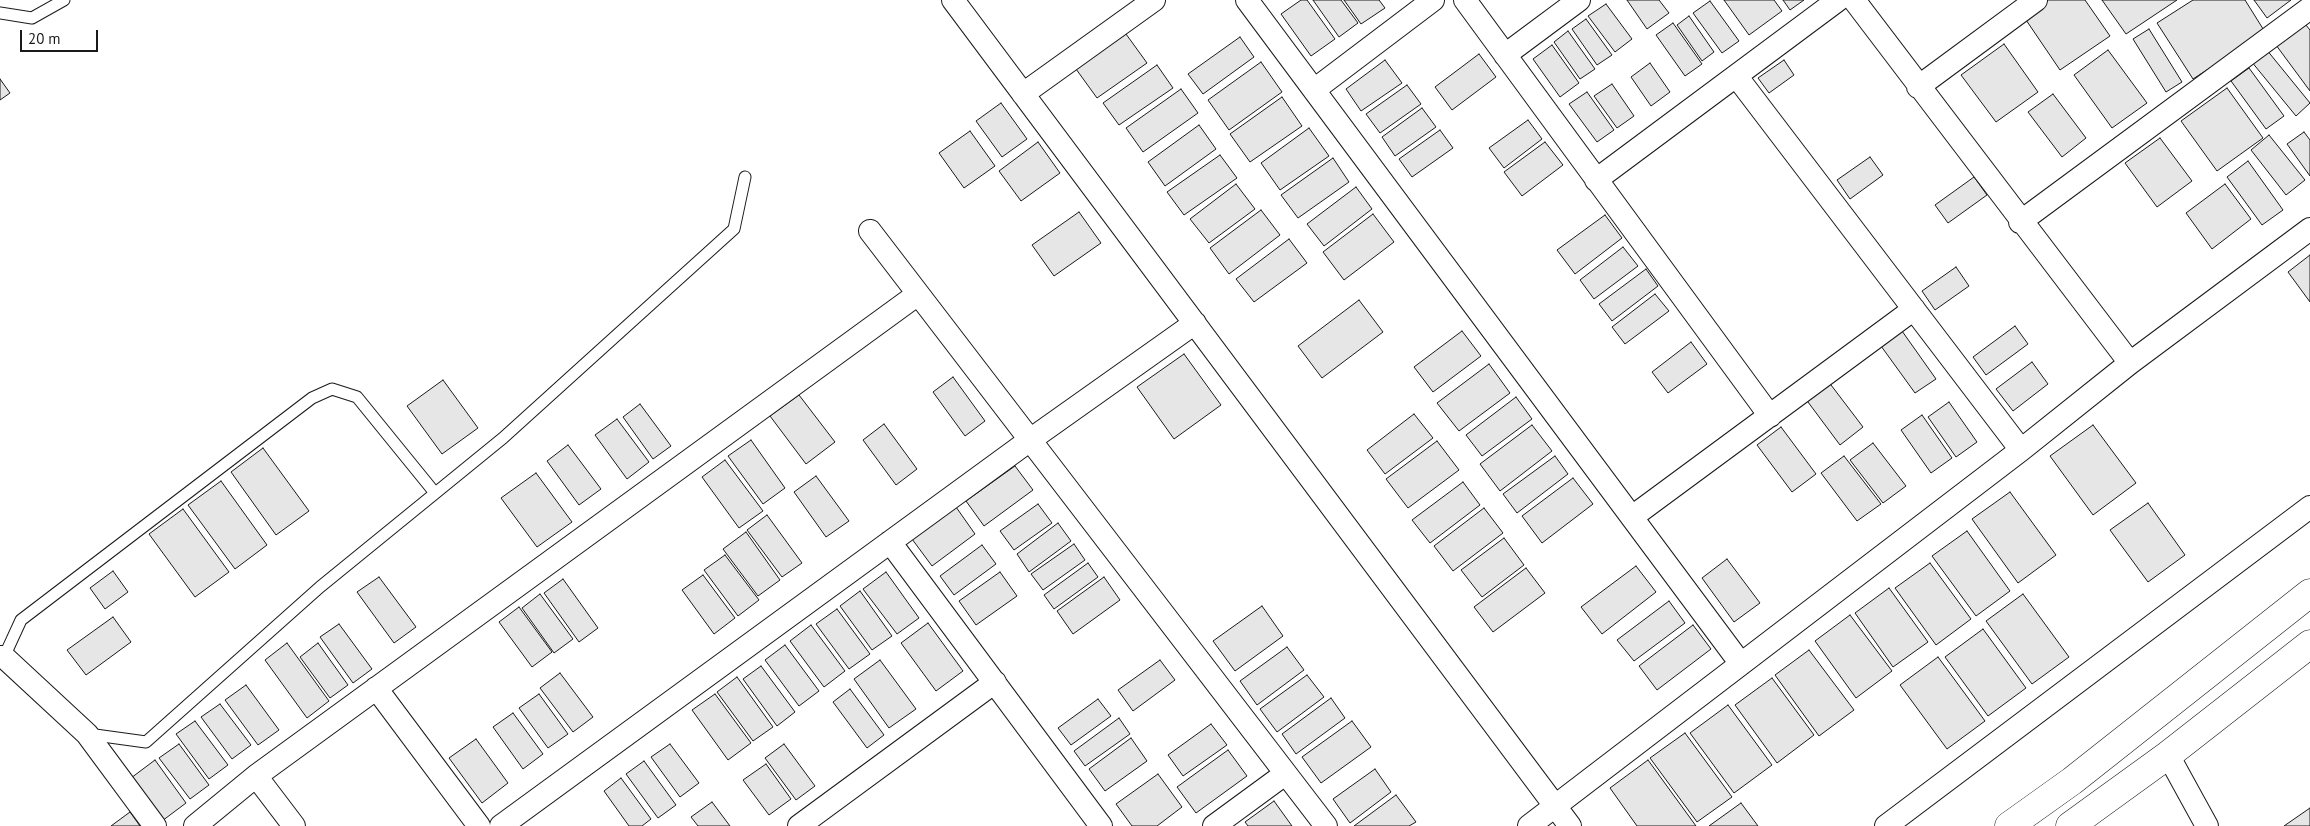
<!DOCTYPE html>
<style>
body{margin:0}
#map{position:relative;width:2310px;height:826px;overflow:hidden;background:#fff;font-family:"PT Sans",sans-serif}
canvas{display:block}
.scale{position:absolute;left:20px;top:30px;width:78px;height:22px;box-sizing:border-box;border:2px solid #1a1a1a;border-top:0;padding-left:6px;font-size:15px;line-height:18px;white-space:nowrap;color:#1a1a1a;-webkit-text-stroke:4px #fff;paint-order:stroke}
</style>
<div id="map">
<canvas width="2310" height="826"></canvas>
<div class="scale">20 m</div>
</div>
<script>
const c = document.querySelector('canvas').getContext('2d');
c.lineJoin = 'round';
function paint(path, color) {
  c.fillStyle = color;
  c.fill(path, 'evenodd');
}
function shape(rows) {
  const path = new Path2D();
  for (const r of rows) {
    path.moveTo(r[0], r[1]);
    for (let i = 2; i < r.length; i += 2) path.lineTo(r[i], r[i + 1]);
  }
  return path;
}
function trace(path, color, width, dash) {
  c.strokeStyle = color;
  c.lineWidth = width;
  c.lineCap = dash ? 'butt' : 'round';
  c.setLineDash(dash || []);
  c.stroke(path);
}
const building = shape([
 [1301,0,1307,0,1335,39,1311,56,1281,14,1301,0],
 [1313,0,1341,0,1358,23,1339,37,1313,0],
 [1344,0,1379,0,1385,8,1361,24,1344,0],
 [1627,0,1659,0,1669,13,1647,29,1627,0],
 [1724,0,1774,0,1782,11,1749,35,1724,0],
 [1783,0,1804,0,1790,10,1783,0],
 [2048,0,2085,0,2110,36,2060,70,2024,17,2048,0],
 [2102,0,2177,0,2126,34,2102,0],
 [2193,0,2245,0,2265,32,2193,79,2157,23,2193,0],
 [2254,0,2291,0,2267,18,2254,0],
 [1710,1,1739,41,1722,53,1693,13,1710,1],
 [1606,4,1632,39,1615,52,1588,16,1606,4],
 [1689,16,1714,52,1702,61,1677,25,1689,16],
 [1586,19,1612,55,1597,65,1572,29,1586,19],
 [2301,19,2310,30,2310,91,2273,41,2301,19],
 [1673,23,1702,64,1685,76,1656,35,1673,23],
 [2149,29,2182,82,2166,92,2133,39,2149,29],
 [1568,31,1595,69,1580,79,1554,42,1568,31],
 [1126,34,1147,63,1097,98,1076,69,1126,34],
 [1240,37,1254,57,1203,94,1188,74,1240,37],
 [2004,44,2038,92,1996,122,1961,75,2004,44],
 [1552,45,1579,83,1560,97,1533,59,1552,45],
 [2266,49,2310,103,2296,116,2251,61,2266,49],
 [2108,50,2147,103,2112,128,2074,75,2108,50],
 [1479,54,1496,77,1452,110,1435,87,1479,54],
 [1385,60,1402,83,1361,111,1346,89,1385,60],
 [1784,60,1794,75,1769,93,1758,78,1784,60],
 [1261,62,1282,92,1229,130,1208,100,1261,62],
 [1650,63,1670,92,1651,106,1631,77,1650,63],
 [1157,65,1173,88,1119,125,1103,103,1157,65],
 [2249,68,2284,116,2266,129,2231,81,2249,68],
 [0,79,10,93,0,100,0,79],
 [1612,84,1634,116,1617,128,1594,96,1612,84],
 [1407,85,1421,104,1380,133,1366,114,1407,85],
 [2227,88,2263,138,2217,171,2181,121,2227,88],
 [1181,89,1198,113,1143,152,1126,128,1181,89],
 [1587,92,1614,130,1597,142,1569,104,1587,92],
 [2053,94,2086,138,2062,157,2028,112,2053,94],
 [1282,97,1302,126,1250,162,1230,134,1282,97],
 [1001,103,1027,139,1002,157,976,121,1001,103],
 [1422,108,1436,127,1395,156,1382,137,1422,108],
 [1528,120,1542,139,1504,168,1489,148,1528,120],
 [1199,125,1216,149,1165,186,1148,162,1199,125],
 [1309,128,1329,156,1280,190,1261,163,1309,128],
 [1440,130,1453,148,1412,177,1399,159,1440,130],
 [970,131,995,166,964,188,939,153,970,131],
 [2304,132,2310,140,2310,176,2287,144,2304,132],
 [2269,135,2305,180,2286,195,2251,150,2269,135],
 [2160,138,2192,181,2157,207,2125,163,2160,138],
 [1038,142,1060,173,1021,201,999,171,1038,142],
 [1545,142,1563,165,1522,196,1504,172,1545,142],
 [1220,155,1237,178,1184,215,1167,192,1220,155],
 [1870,157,1883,175,1850,199,1837,180,1870,157],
 [1333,158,1349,182,1298,218,1281,195,1333,158],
 [2248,161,2283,210,2262,225,2227,177,2248,161],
 [1974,177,1987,195,1948,223,1935,205,1974,177],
 [1236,184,1255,209,1209,243,1190,219,1236,184],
 [2225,184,2251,219,2212,249,2186,213,2225,184],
 [1356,187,1372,209,1324,246,1307,224,1356,187],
 [1261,210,1280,235,1229,274,1210,248,1261,210],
 [1079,212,1101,243,1054,276,1032,245,1079,212],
 [1373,214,1394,242,1344,280,1323,252,1373,214],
 [1605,215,1622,238,1575,274,1557,250,1605,215],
 [1289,239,1307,263,1254,302,1236,279,1289,239],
 [1623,247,1638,266,1594,299,1580,280,1623,247],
 [2310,255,2310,302,2288,272,2310,255],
 [1956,267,1969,286,1935,310,1922,291,1956,267],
 [1646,269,1658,286,1612,321,1599,304,1646,269],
 [1655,294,1669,311,1625,344,1612,327,1655,294],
 [1359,300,1383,332,1322,378,1298,346,1359,300],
 [2015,326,2028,344,1986,375,1973,357,2015,326],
 [1462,331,1481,356,1433,392,1414,367,1462,331],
 [1902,331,1936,379,1915,393,1881,346,1902,331],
 [1691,342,1707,364,1668,393,1652,372,1691,342],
 [1184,354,1221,405,1174,439,1137,387,1184,354],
 [2032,362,2048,384,2013,411,1996,389,2032,362],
 [1489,364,1510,393,1459,431,1437,403,1489,364],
 [953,377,985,421,965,436,933,392,953,377],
 [443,380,478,428,442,454,407,406,443,380],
 [1828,381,1863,427,1840,445,1805,398,1828,381],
 [799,395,835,442,806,464,770,416,799,395],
 [1516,397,1532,419,1482,456,1466,435,1516,397],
 [1949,402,1977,442,1956,457,1928,417,1949,402],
 [640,404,671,446,653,459,623,417,640,404],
 [1414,414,1433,438,1385,474,1367,450,1414,414],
 [1922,415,1952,458,1931,473,1901,430,1922,415],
 [617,419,649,462,627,479,595,435,617,419],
 [884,424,917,469,896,485,863,440,884,424],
 [1532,425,1552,451,1500,491,1480,464,1532,425],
 [2093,425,2136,483,2093,515,2050,456,2093,425],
 [1781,427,1816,474,1792,492,1757,445,1781,427],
 [751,440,785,488,763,504,728,456,751,440],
 [1437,441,1459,470,1408,508,1386,479,1437,441],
 [1873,443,1906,486,1883,503,1850,460,1873,443],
 [568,445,601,489,579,505,547,461,568,445],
 [263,448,309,511,276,535,231,472,263,448],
 [1555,456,1568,474,1517,513,1503,494,1555,456],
 [1844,456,1881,504,1857,521,1821,473,1844,456],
 [725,460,763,511,739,528,702,477,725,460],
 [1015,466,1033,490,984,526,966,501,1015,466],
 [536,473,572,522,537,547,501,498,536,473],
 [816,476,849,521,826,537,794,492,816,476],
 [1573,478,1593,504,1542,543,1522,516,1573,478],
 [221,481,267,545,235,569,188,505,221,481],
 [1463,482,1480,505,1430,543,1412,520,1463,482],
 [2010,492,2056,555,2018,583,1972,519,2010,492],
 [2148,503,2185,555,2148,582,2110,530,2148,503],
 [1038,504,1052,523,1014,550,1000,531,1038,504],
 [956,507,975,534,932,566,912,539,956,507],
 [1484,508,1503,533,1453,571,1434,546,1484,508],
 [183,509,229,572,195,597,149,534,183,509],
 [767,515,802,563,782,577,747,530,767,515],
 [1058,523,1071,541,1029,572,1017,554,1058,523],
 [1967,531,2010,591,1976,616,1932,556,1967,531],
 [746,532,780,580,758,596,723,549,746,532],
 [1504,538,1524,565,1482,597,1461,570,1504,538],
 [1074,544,1085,560,1043,590,1031,574,1074,544],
 [982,545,996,564,954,595,940,576,982,545],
 [725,555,759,600,738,616,704,570,725,555],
 [1727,559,1760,603,1734,622,1702,578,1727,559],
 [1088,563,1098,577,1054,609,1044,595,1088,563],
 [1930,563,1971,619,1936,645,1895,588,1930,563],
 [1636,566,1656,592,1602,634,1581,607,1636,566],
 [1526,568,1545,593,1493,632,1474,607,1526,568],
 [113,571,128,592,105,609,90,588,113,571],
 [886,572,919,618,897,634,863,589,886,572],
 [1000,572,1017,596,976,625,959,601,1000,572],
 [703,575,735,618,714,634,682,590,703,575],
 [379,577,416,627,394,643,357,592,379,577],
 [1104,577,1120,600,1073,634,1057,611,1104,577],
 [563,579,598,628,579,642,544,593,563,579],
 [1889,588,1928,642,1893,667,1855,613,1889,588],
 [860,591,892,636,872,650,840,606,860,591],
 [540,594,573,639,554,653,522,608,540,594],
 [2023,594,2069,657,2032,684,1986,621,2023,594],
 [1669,601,1685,623,1634,661,1617,640,1669,601],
 [1262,606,1283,636,1235,671,1213,641,1262,606],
 [519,607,552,652,532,667,499,622,519,607],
 [837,609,870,654,849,669,816,624,837,609],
 [1850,615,1892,671,1856,698,1815,641,1850,615],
 [113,617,131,642,86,675,67,650,113,617],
 [928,623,963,671,936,691,901,643,928,623],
 [339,624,372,669,353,683,320,637,339,624],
 [811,625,845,671,824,687,790,641,811,625],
 [1693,625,1711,649,1657,690,1639,666,1693,625],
 [1983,629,2026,688,1988,716,1945,657,1983,629],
 [287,643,329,701,307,718,265,660,287,643],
 [318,643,348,685,330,698,300,657,318,643],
 [785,645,819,691,799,706,765,660,785,645],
 [1287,647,1304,670,1257,705,1240,681,1287,647],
 [1809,650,1854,710,1819,736,1775,675,1809,650],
 [1938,657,1985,721,1947,749,1900,685,1938,657],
 [880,660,916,709,889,728,854,679,880,660],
 [1160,660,1175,680,1133,711,1118,690,1160,660],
 [761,666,795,712,777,726,743,679,761,666],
 [560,673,593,717,573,732,540,688,560,673],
 [1307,675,1324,697,1277,732,1260,709,1307,675],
 [737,677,773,727,753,741,717,692,737,677],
 [1772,678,1814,735,1777,763,1735,705,1772,678],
 [246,685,279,730,258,745,225,700,246,685],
 [850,689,884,735,867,748,833,702,850,689],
 [539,694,568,734,548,748,519,708,539,694],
 [715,694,751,743,728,760,692,710,715,694],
 [1331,698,1345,718,1296,754,1282,734,1331,698],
 [1098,699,1111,716,1071,745,1058,728,1098,699],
 [220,704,251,745,232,759,201,717,220,704],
 [1728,705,1772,765,1734,793,1690,733,1728,705],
 [513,713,543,754,523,769,493,727,513,713],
 [1119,718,1130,734,1085,766,1074,751,1119,718],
 [195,721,228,765,209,779,176,734,195,721],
 [1352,721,1371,747,1321,783,1302,757,1352,721],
 [1211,724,1227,745,1183,776,1168,755,1211,724],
 [1685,733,1732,797,1697,822,1650,758,1685,733],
 [1131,738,1147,761,1105,791,1089,769,1131,738],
 [476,739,508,783,482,803,449,758,476,739],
 [179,744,209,785,190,799,159,758,179,744],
 [670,744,699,783,680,797,651,757,670,744],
 [784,744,815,786,796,800,765,758,784,744],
 [1228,750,1247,776,1196,813,1177,787,1228,750],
 [155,760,186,803,162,821,131,778,155,760],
 [1648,760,1696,826,1637,826,1610,788,1648,760],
 [644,761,676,805,658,818,626,774,644,761],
 [766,764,791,799,769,815,743,780,766,764],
 [1375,769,1391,792,1350,823,1333,799,1375,769],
 [1158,774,1182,807,1157,826,1132,826,1116,804,1158,774],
 [621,778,651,819,642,826,629,826,604,791,621,778],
 [1396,795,1416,822,1409,826,1354,826,1396,795],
 [1274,801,1292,826,1248,826,1245,822,1274,801],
 [712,802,730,826,698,826,691,817,712,802],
 [1741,803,1758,826,1709,826,1741,803],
 [2310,808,2310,826,2284,826,2310,808],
 [130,812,140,826,111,826,130,812]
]);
paint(building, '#e6e6e6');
trace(building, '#1a1a1a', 1);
const lane = shape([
 [0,13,32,18,64,0],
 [4,657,21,620,312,398,332,389,357,397,435,493],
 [88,734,146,742,320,587,503,438,734,229,745,177]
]);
const street = shape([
 [953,0,1570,826],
 [1247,0,1741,664],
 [1465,0,1770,416],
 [1854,0,2130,363],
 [1505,55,1579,0],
 [1737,77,2021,450],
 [1918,87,2036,0],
 [1314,90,1433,0],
 [1023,94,1154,0],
 [1596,180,1838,0],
 [2020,222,2310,8],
 [870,231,1326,826],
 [1632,517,1914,309],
 [890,542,1101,826],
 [0,657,4,657,87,734,155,826],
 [376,688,479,826],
 [2168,755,2207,826],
 [256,776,294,826],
 [195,826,256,776,918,294],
 [501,826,1030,440,1195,323],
 [799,826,995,682],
 [1214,826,1285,774],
 [1529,826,2021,450,2130,363,2310,229],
 [1886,826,2310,507]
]);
const secondary = shape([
 [2009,826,2072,781,2310,593],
 [2070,826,2168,755,2310,644]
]);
trace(lane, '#1a1a1a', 13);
trace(street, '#1a1a1a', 24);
trace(secondary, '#1a1a1a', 29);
trace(lane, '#fff', 11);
trace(street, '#fff', 22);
trace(secondary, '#fff', 28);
</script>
